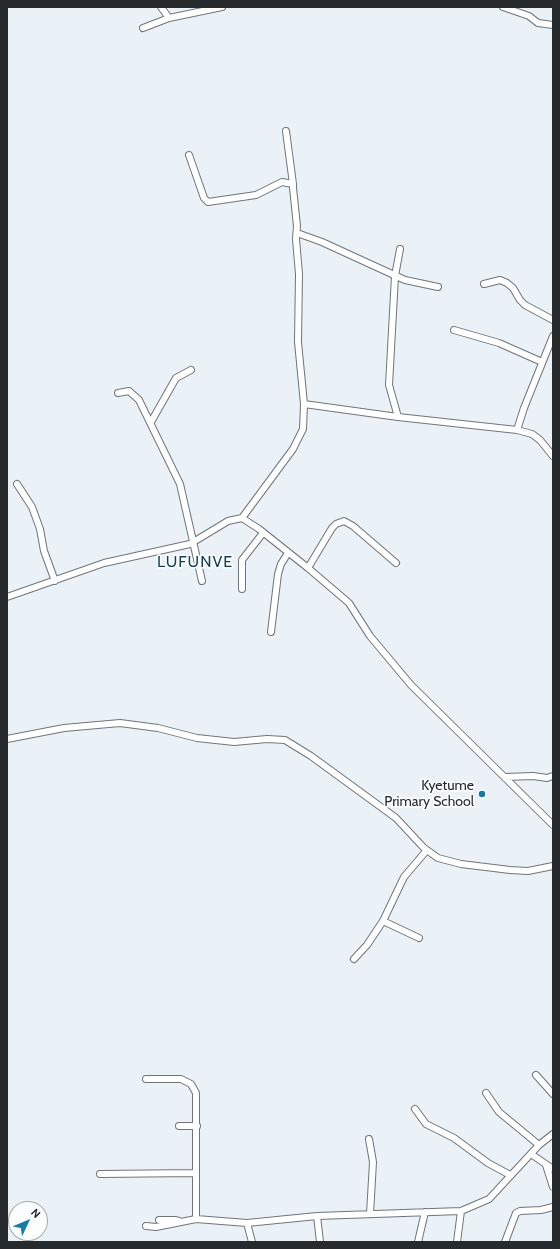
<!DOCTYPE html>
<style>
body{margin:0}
#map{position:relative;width:560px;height:1249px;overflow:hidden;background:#eaf1f7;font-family:Cabin,sans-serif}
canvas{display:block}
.frame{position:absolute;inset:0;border:8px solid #272a2c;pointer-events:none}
.north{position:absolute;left:8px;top:1201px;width:40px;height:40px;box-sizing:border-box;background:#fcfdfe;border:1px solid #a7a9aa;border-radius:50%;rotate:46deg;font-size:11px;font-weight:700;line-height:16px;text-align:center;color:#272a2c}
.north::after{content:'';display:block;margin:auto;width:14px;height:18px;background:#137da6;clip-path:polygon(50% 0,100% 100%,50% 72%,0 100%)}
</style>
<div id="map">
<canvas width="560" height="1249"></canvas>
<div class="frame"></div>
<div class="north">N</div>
</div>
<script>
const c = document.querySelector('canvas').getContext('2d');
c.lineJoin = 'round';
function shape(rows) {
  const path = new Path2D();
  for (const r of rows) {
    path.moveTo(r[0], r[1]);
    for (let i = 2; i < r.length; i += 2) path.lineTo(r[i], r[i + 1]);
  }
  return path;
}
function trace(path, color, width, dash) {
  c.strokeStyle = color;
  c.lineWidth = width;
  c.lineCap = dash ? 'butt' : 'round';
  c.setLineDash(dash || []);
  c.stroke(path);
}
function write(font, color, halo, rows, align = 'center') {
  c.font = font + ' Cabin,sans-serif';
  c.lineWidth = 3.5;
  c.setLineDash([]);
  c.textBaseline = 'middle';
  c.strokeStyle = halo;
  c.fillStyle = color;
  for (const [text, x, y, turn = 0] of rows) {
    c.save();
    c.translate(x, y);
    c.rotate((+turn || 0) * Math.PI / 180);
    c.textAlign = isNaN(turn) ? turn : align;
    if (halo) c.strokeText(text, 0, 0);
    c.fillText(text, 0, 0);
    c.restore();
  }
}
const minor = shape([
 [161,7,169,18],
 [503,7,529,16,538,23,553,25],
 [143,28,169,18,222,7],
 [286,131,293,184],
 [189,155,204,198,208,202,256,195,282,182,293,184,293,188,297,226,296,239,299,274,298,342,304,404,303,429,293,449,242,518],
 [297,233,322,242,405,280,438,287],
 [484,284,500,280,507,283,513,288,520,300,525,305,553,320],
 [454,330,499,343,542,362],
 [118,393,129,391,139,400,180,484,202,581],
 [304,404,398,417,517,430,532,434,540,440,553,456],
 [398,417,389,385,395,276,400,249],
 [151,422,176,378,191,370],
 [517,430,524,408,553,336],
 [17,484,32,507,40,529,44,551,55,581],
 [308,568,332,528,336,524,344,521,353,526,396,563],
 [242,589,242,560,263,533],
 [7,597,104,563,190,544,228,521,242,518,259,529,308,568,349,603,370,636,411,685,553,825],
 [271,632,278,574,281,564,288,553],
 [7,739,64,728,120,723,158,728,197,738,234,742,267,739,285,740,311,756,396,818,424,848,438,858,461,864,510,870,528,871,553,866],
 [505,777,533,776,547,778,553,776],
 [383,921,419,938],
 [354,959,367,945,383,921,404,877,427,850],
 [536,1075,553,1094],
 [146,1079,181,1079,191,1084,196,1093,196,1219],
 [486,1093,499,1112,539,1145],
 [415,1109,426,1124,454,1138,488,1163,510,1175],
 [179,1126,197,1126],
 [369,1139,373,1162,370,1214],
 [531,1154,553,1169],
 [546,1165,553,1187],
 [100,1174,195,1173],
 [317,1216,320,1242],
 [159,1220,175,1220,179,1221],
 [247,1223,252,1242],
 [146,1226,156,1227,196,1219,247,1223,317,1216,461,1211,489,1199,539,1145,553,1134],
 [418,1242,425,1212],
 [457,1242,461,1211],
 [505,1242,516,1213,520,1211,541,1210,553,1207]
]);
trace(minor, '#6f757b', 8);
trace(minor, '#fff', 6);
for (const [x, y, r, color] of [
 [482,794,4,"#137da6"]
]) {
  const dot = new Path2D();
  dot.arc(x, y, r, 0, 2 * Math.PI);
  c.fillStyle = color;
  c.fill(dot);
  trace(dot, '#fcfdfe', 1.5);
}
write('14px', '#272a2c', '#fcfdfe', [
 ["Kyetume",474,786],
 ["Primary School",474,802]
], 'right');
c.letterSpacing = '1px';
write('16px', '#113f54', '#fcfdfe', [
 ["LUFUNVE",195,562]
]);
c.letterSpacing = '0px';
</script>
